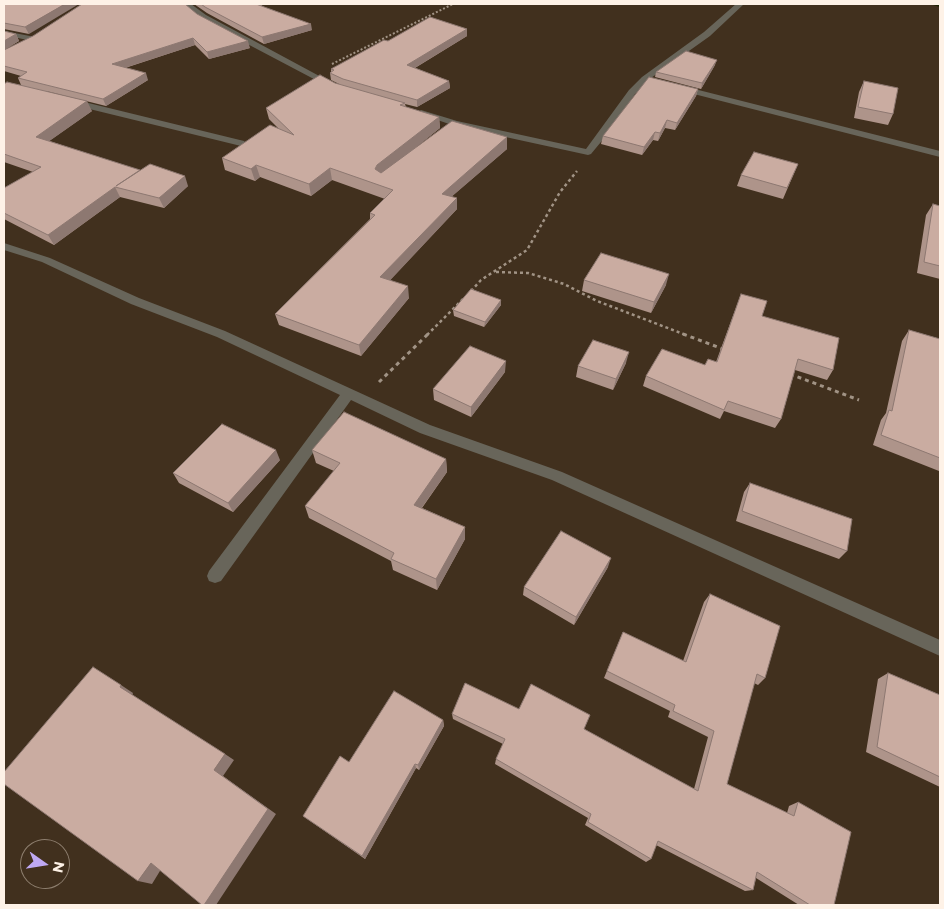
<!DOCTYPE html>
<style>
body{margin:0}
#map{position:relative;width:944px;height:909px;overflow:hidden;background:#41301e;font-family:Montserrat,sans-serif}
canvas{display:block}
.frame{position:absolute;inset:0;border:5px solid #fef2e7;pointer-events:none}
.north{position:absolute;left:20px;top:839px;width:50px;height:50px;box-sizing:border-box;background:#41301e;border:1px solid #8d7e6e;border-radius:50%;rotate:103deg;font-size:14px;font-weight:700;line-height:20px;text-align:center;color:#fef2e7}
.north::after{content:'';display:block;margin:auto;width:18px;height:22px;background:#bfa9f4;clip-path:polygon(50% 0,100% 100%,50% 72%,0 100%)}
</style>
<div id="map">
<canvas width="944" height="909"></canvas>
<div class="frame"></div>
<div class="north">N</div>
</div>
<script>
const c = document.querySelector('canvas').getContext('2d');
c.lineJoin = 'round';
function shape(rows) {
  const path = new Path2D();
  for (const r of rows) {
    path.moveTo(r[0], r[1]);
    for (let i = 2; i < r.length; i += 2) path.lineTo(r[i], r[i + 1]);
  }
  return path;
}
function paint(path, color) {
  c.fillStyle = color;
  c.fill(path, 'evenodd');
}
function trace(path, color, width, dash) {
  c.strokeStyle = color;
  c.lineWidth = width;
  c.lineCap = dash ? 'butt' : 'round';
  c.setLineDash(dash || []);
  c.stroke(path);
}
paint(shape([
 [932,4,940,4,940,7,933,5,932,4]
]), '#1c2201');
trace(shape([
 [332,64,453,4]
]), '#a19385', 2, [2, 2]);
trace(shape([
 [496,272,528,273,564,284,597,301,686,335],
 [471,291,481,280,527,250,560,192,577,171],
 [427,335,465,297]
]), '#a19385', 2.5, [3, 3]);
trace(shape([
 [683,334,723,349],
 [790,374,859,400],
 [379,382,428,334]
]), '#a19385', 3, [4, 4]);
paint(shape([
 [183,4,191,4,206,15,336,85,329,87,200,19,183,4],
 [736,4,744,4,710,36,651,78,940,151,940,157,647,82,635,94,610,131,591,154,588,155,455,126,417,113,421,110,457,121,586,149,629,90,642,77,704,32,736,4],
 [4,31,35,37,36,39,32,41,4,35,4,31],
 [72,99,244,141,246,143,241,146,69,104,68,102,72,99],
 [4,243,50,258,139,298,225,331,430,425,562,472,940,640,940,656,552,480,420,433,351,400,221,581,215,583,209,581,207,576,209,571,340,395,217,337,131,304,42,262,4,250,4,243]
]), '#68655a');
paint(shape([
 [4,4,21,4,29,34,4,29,4,31,16,34,19,41,4,50],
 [194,4,264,4,261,6,312,30,264,44,207,13],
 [197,14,250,48,209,59,195,45,125,68,148,80,106,106,46,91,92,111,49,141,188,186,164,208,120,197,54,245,4,219,4,188,33,172,4,162,4,84,21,85,18,78,21,76,4,71,4,50],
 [467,29,467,36,415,68,449,81,450,88,417,107,405,104,406,107,439,117,440,128,416,147,507,137,507,149,452,196,457,209,390,280,409,298,361,356,279,325,275,314,370,219,370,213,385,199,332,180,311,196,260,177,255,181,225,170,222,158,279,129,269,119,266,108,339,84,331,80,330,73,331,72,331,69,388,41],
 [715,65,701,89,655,77,656,72],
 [864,81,893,114,888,125,854,118,859,92],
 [698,89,696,96,675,130,665,128,658,141,653,140,642,155,601,144,603,136],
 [798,164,783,199,737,186,741,175],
 [933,204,940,206,940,279,917,273,926,215],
 [584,280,666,285,651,313,582,291],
 [741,294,762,316,833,370,827,380,795,370,781,419,775,428,724,411,720,419,643,386,646,376,705,365,716,362],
 [501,300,501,305,484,327,454,316,453,310],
 [909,330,940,339,940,469,939,471,873,445,881,420,886,413,902,341],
 [626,363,613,390,576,377,578,366],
 [505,372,471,417,434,400,433,389],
 [312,450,446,459,447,472,422,508,465,527,465,539,437,590,393,570,391,561,309,518,305,506,334,471,316,463],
 [280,460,233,512,179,483,173,473],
 [750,483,847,551,839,559,736,521,744,492],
 [608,567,574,625,523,595,524,587],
 [710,594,765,678,758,685,754,683,727,784,787,813,789,806,798,802,834,905,799,905,756,878,753,890,745,891,656,845,651,859,646,862,585,825,588,818,495,764,496,759,503,744,453,719,452,714,519,709,584,729,694,789,708,737,668,717,670,711,604,678,623,632,683,661,704,602],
 [888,673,940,695,940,787,866,752,878,679],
 [443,720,444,726,419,770,416,768,365,859,303,816,349,762]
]), '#ae948a');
paint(shape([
 [65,4,79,4,29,34,25,27],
 [311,24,312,30,264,44,262,37],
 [467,29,467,36,408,72,407,65],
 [16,34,19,41,4,50,4,41],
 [193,38,195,45,115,71,112,64],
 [248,41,250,48,209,59,207,52],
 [717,60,715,65,701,89,702,83],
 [146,73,148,80,106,106,103,99],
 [449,81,450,88,417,107,417,100],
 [698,89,696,96,675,130,677,123],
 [87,101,92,111,41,147,36,137],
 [439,117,440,128,379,177,375,169,377,165],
 [667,120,665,128,658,141,660,133],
 [655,132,653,140,642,155,644,147],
 [507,137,507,149,442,205,442,194],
 [256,165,260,177,255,181,251,169],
 [330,168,332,180,311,196,309,184],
 [185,176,188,186,164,208,159,198],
 [115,187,120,197,54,245,48,235],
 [457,198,457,209,382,289,380,277],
 [669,274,666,285,651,313,654,302],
 [408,286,409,298,361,356,359,345],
 [501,300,501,305,484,327,485,322],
 [629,352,626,363,613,390,616,379],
 [506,361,505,372,471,417,471,407],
 [276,450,280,460,233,512,228,503],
 [446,459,447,472,415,517,414,505],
 [465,527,465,539,437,590,436,579],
 [611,558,608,567,574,625,576,617],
 [121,685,133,693,132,696,120,687],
 [443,720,444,726,419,770,418,765],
 [225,754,234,760,223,776,276,814,216,905,204,905,214,770],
 [415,764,416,768,365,859,362,856],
 [151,863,163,866,152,884,138,881]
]), '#8d7871');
const building = shape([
 [4,4,65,4,25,27,4,23,4,4],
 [82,4,185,4,197,14,248,41,207,52,193,38,112,64,146,73,103,99,18,78,27,72,4,66,4,50,33,36,82,4],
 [201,4,256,4,311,24,262,37,205,7,201,4],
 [430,17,467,29,407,65,449,81,417,100,343,79,330,73,334,70,331,69,384,40,388,41,430,17],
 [4,31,16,34,4,41,4,31],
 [686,51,717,60,702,83,656,72,686,51],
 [320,75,335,83,405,103,400,105,439,117,377,165,375,169,381,173,452,121,507,137,442,194,457,198,380,277,408,286,359,345,275,314,375,215,370,213,393,190,330,168,309,184,256,165,251,169,222,158,270,125,294,135,266,108,320,75],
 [649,77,698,89,677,123,667,120,660,133,655,132,644,147,603,136,649,77],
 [864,81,898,88,893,114,858,107,864,81],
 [7,82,87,101,36,137,140,170,116,186,150,164,185,176,159,198,115,187,48,235,4,213,4,188,41,167,4,154,4,84,7,82],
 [754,152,798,164,787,188,741,175,754,152],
 [933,204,940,206,940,266,924,262,933,204],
 [601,253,669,274,654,302,584,280,601,253],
 [471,289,501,300,485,322,453,310,471,289],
 [741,294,767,301,762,316,839,338,833,370,798,359,781,419,728,401,724,410,646,376,662,349,705,365,708,359,717,362,741,294],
 [909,330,940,339,940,458,881,435,889,410,892,411,909,330],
 [593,340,629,352,616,379,578,366,593,340],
 [470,346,506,361,471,407,433,389,470,346],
 [344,412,446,459,414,505,465,527,436,579,391,559,394,553,305,506,340,463,312,450,344,412],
 [222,424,276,450,228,503,173,473,222,424],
 [750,483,852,519,847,551,742,511,750,483],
 [561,531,611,558,576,617,524,587,561,531],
 [710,594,780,626,765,678,757,674,727,784,794,816,798,802,851,832,834,905,810,905,757,872,753,890,658,841,651,859,588,822,591,814,496,759,505,739,452,714,465,683,519,709,531,684,590,715,584,729,698,791,714,731,673,711,675,705,607,671,623,632,686,662,710,594],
 [93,667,121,685,120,687,225,754,214,770,268,809,204,905,202,905,151,863,138,881,4,784,4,772,93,667],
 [888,673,940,695,940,777,877,747,888,673],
 [394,691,443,720,418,765,415,764,362,856,303,816,340,756,349,762,394,691]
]);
paint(building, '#caaca1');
trace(building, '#8d7871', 1);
</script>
